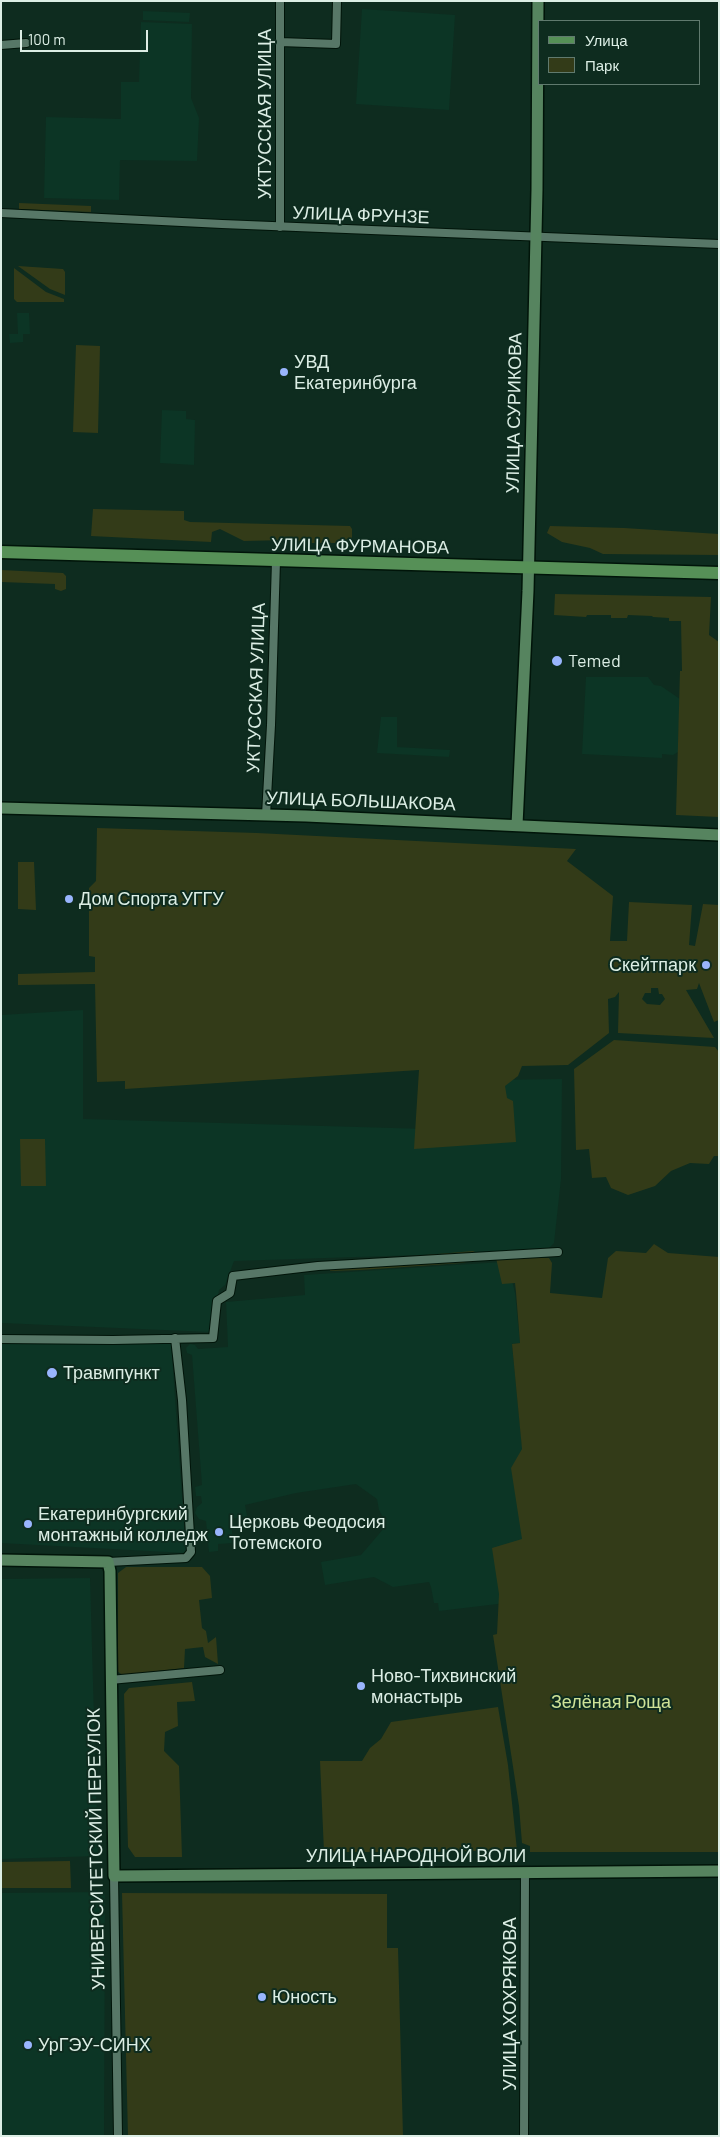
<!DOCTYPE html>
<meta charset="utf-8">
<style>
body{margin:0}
#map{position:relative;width:720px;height:2137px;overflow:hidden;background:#0e2c1f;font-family:Barlow,sans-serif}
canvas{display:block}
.frame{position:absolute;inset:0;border:2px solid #dceee5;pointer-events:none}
.legend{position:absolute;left:538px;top:20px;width:162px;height:65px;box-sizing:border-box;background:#0e2c1f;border:1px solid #607a6e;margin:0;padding:6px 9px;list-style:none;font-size:15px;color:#dceee5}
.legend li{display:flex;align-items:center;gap:10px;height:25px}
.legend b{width:25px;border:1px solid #607a6e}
.scale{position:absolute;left:20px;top:30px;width:128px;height:22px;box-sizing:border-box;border:2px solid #dceee5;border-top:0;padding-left:6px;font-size:15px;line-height:18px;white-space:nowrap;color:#dceee5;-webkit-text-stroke:4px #0e2c1f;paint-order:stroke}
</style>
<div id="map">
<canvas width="720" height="2137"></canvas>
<div class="frame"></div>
<ul class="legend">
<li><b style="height:6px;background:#569057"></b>Улица</li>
<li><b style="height:14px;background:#333b18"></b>Парк</li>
</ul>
<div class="scale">100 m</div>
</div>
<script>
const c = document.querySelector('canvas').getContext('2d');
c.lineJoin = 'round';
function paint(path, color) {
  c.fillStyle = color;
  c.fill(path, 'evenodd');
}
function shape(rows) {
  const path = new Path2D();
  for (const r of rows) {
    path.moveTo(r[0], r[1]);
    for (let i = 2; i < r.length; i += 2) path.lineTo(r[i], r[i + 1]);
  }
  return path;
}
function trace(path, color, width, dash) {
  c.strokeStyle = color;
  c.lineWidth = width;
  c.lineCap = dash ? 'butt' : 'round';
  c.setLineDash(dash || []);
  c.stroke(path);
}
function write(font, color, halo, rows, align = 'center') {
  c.font = font + ' Barlow,sans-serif';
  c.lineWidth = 4;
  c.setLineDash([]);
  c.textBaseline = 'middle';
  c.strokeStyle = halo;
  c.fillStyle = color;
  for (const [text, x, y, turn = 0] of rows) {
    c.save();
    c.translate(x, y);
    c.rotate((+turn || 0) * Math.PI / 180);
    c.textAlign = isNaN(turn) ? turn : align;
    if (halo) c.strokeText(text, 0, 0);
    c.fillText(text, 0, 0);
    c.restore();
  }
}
paint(shape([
 [362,9,455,15,449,110,356,104],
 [143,11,190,13,189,22,143,20],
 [141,22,192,24,191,98,199,118,197,161,120,160,119,200,44,198,46,117,121,119,121,82,139,82],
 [17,313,29,313,30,334,23,334,23,342,10,343,9,334,18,334],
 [162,410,186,411,186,419,195,420,194,465,160,463],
 [586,677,648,677,654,685,661,686,680,699,678,752,673,755,662,754,662,758,582,754],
 [381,717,397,717,397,747,450,750,449,757,377,753],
 [83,1010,83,1119,496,1131,496,1080,562,1079,561,1179,554,1243,549,1248,479,1253,234,1261,225,1285,219,1290,210,1332,2,1323,1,1015],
 [502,1262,508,1264,515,1293,520,1343,512,1344,532,1546,531,1600,439,1611,438,1603,434,1603,431,1587,429,1582,393,1587,374,1577,325,1585,321,1562,361,1555,385,1527,384,1519,379,1510,377,1499,356,1484,296,1493,245,1505,247,1516,231,1519,233,1543,218,1544,218,1551,209,1552,206,1521,199,1519,195,1513,197,1507,202,1503,201,1496,196,1496,195,1487,202,1485,192,1355,187,1353,186,1348,190,1344,195,1345,198,1349,228,1347,226,1302,305,1295,304,1275],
 [1,1342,171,1342,186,1553,1,1543],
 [90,1578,98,1856,1,1859,1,1579],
 [105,1892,104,2136,1,2136,1,1893]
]), '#0c3525');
paint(shape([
 [19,203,91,206,91,212,19,209],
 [18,266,63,269,65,272,65,295,50,289],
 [14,268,46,292,64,299,64,302,17,302,14,299],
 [76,345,100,346,98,433,73,432],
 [93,509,184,511,184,520,190,522,350,526,352,529,352,543,303,543,286,540,244,541,220,529,212,532,211,542,91,536],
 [550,526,624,528,719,534,719,555,603,554,590,548,562,542,547,533],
 [1,570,63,573,66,576,66,589,61,591,55,589,55,584,1,582],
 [555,594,711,597,709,635,719,642,719,817,676,815,680,671,682,671,681,621,669,621,669,618,653,617,652,616,628,615,627,618,611,618,611,615,587,615,586,617,554,615],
 [97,828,257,833,576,849,567,861,613,896,610,941,627,941,629,902,692,905,689,945,695,946,703,904,719,905,719,1020,714,1022,699,983,697,989,686,990,714,1038,618,1033,619,992,615,997,608,999,609,1033,568,1065,522,1066,518,1076,505,1086,507,1098,513,1101,516,1142,414,1149,419,1070,125,1089,125,1081,97,1082,95,984,18,985,18,974,95,972,95,957,89,956,89,888,96,881],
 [651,988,658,988,659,994,662,994,665,999,660,1005,647,1004,642,999,645,993,651,993],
 [18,862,34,862,36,910,18,909],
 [614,1040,715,1047,719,1052,719,1156,714,1156,709,1164,690,1163,671,1171,655,1186,628,1195,611,1188,606,1177,592,1178,589,1149,576,1150,574,1069],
 [20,1139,45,1139,46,1186,21,1186],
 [654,1244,668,1253,719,1257,719,1852,530,1852,530,1846,522,1843,519,1806,493,1635,497,1634,499,1594,492,1548,522,1539,511,1468,522,1449,512,1344,520,1343,516,1292,515,1283,502,1284,496,1258,549,1258,552,1263,550,1293,602,1298,608,1258,616,1251,646,1253],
 [473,1251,475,1252,475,1260,462,1263,360,1270,330,1271,331,1263],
 [126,1567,202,1567,210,1576,212,1598,199,1600,202,1628,206,1631,208,1643,216,1637,218,1664,205,1657,203,1647,185,1649,184,1668,123,1675,118,1672,118,1573],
 [192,1682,195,1701,177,1702,178,1726,165,1732,164,1751,179,1766,182,1857,135,1857,128,1847,124,1694,129,1688],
 [498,1707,508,1765,517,1850,427,1852,324,1852,320,1761,362,1761,370,1748,381,1739,391,1722],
 [70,1861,71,1888,1,1888,1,1862],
 [122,1893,387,1894,387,1948,398,1948,403,2136,128,2136]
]), '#333b18');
const street = shape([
 [280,42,336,44,337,1],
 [1,45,26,43],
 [1,213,222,224,719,244],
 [280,227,280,1],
 [266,815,271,725,276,561],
 [1,1339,113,1340,213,1338,217,1301,230,1293,233,1276,318,1266,558,1252],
 [108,1562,186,1558,191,1552,182,1400,175,1338],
 [110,1680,220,1670],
 [114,1876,118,2136],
 [524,2136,525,1872]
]);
const secondary = shape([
 [1,808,306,816,719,835],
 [517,825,528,591,537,190,538,1],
 [1,1560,108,1562,110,1571,114,1876,719,1871]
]);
const primary = shape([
 [1,552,719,573]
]);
trace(street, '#001409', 10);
trace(secondary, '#001409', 14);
trace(primary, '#001409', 15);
trace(street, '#577767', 8);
trace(secondary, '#56845f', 11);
trace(primary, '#569057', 12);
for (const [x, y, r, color] of [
 [284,372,5,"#99b5fd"],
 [557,661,6,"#99b5fd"],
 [69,899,5,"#99b5fd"],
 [706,965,5,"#99b5fd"],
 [52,1373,6,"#99b5fd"],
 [28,1524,5,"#99b5fd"],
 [219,1532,5,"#99b5fd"],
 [361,1686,5,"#99b5fd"],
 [262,1997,5,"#99b5fd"],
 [28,2045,5,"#99b5fd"]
]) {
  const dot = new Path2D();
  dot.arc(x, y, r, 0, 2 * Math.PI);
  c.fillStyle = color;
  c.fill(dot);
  trace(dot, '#0e2c1f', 2);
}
write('18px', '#dceee5', '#0e2c1f', [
 ["УКТУССКАЯ УЛИЦА",265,114,-90],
 ["УЛИЦА ФРУНЗЕ",361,215,2],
 ["УЛИЦА СУРИКОВА",514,413,-89],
 ["УЛИЦА ФУРМАНОВА",360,546,1],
 ["УКТУССКАЯ УЛИЦА",256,688,-88],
 ["УЛИЦА БОЛЬШАКОВА",361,801,2],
 ["УНИВЕРСИТЕТСКИЙ ПЕРЕУЛОК",96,1849,-91],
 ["УЛИЦА НАРОДНОЙ ВОЛИ",416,1856],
 ["УЛИЦА ХОХРЯКОВА",510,2004,-90]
]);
write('18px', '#dceee5', '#0e2c1f', [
 ["УВД",294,362],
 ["Екатеринбурга",294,383],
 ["Temed",568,661],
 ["Дом Спорта УГГУ",79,899],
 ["Скейтпарк",696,965,"right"],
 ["Травмпункт",63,1373],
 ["Екатеринбургский",38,1514],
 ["монтажный колледж",38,1535],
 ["Церковь Феодосия",229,1522],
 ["Тотемского",229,1543],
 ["Ново-Тихвинский",371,1676],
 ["монастырь",371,1697],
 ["Юность",272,1997],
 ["УрГЭУ-СИНХ",38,2045]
], 'left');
write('18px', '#cee297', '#0e2c1f', [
 ["Зелёная Роща",611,1702]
]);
</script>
